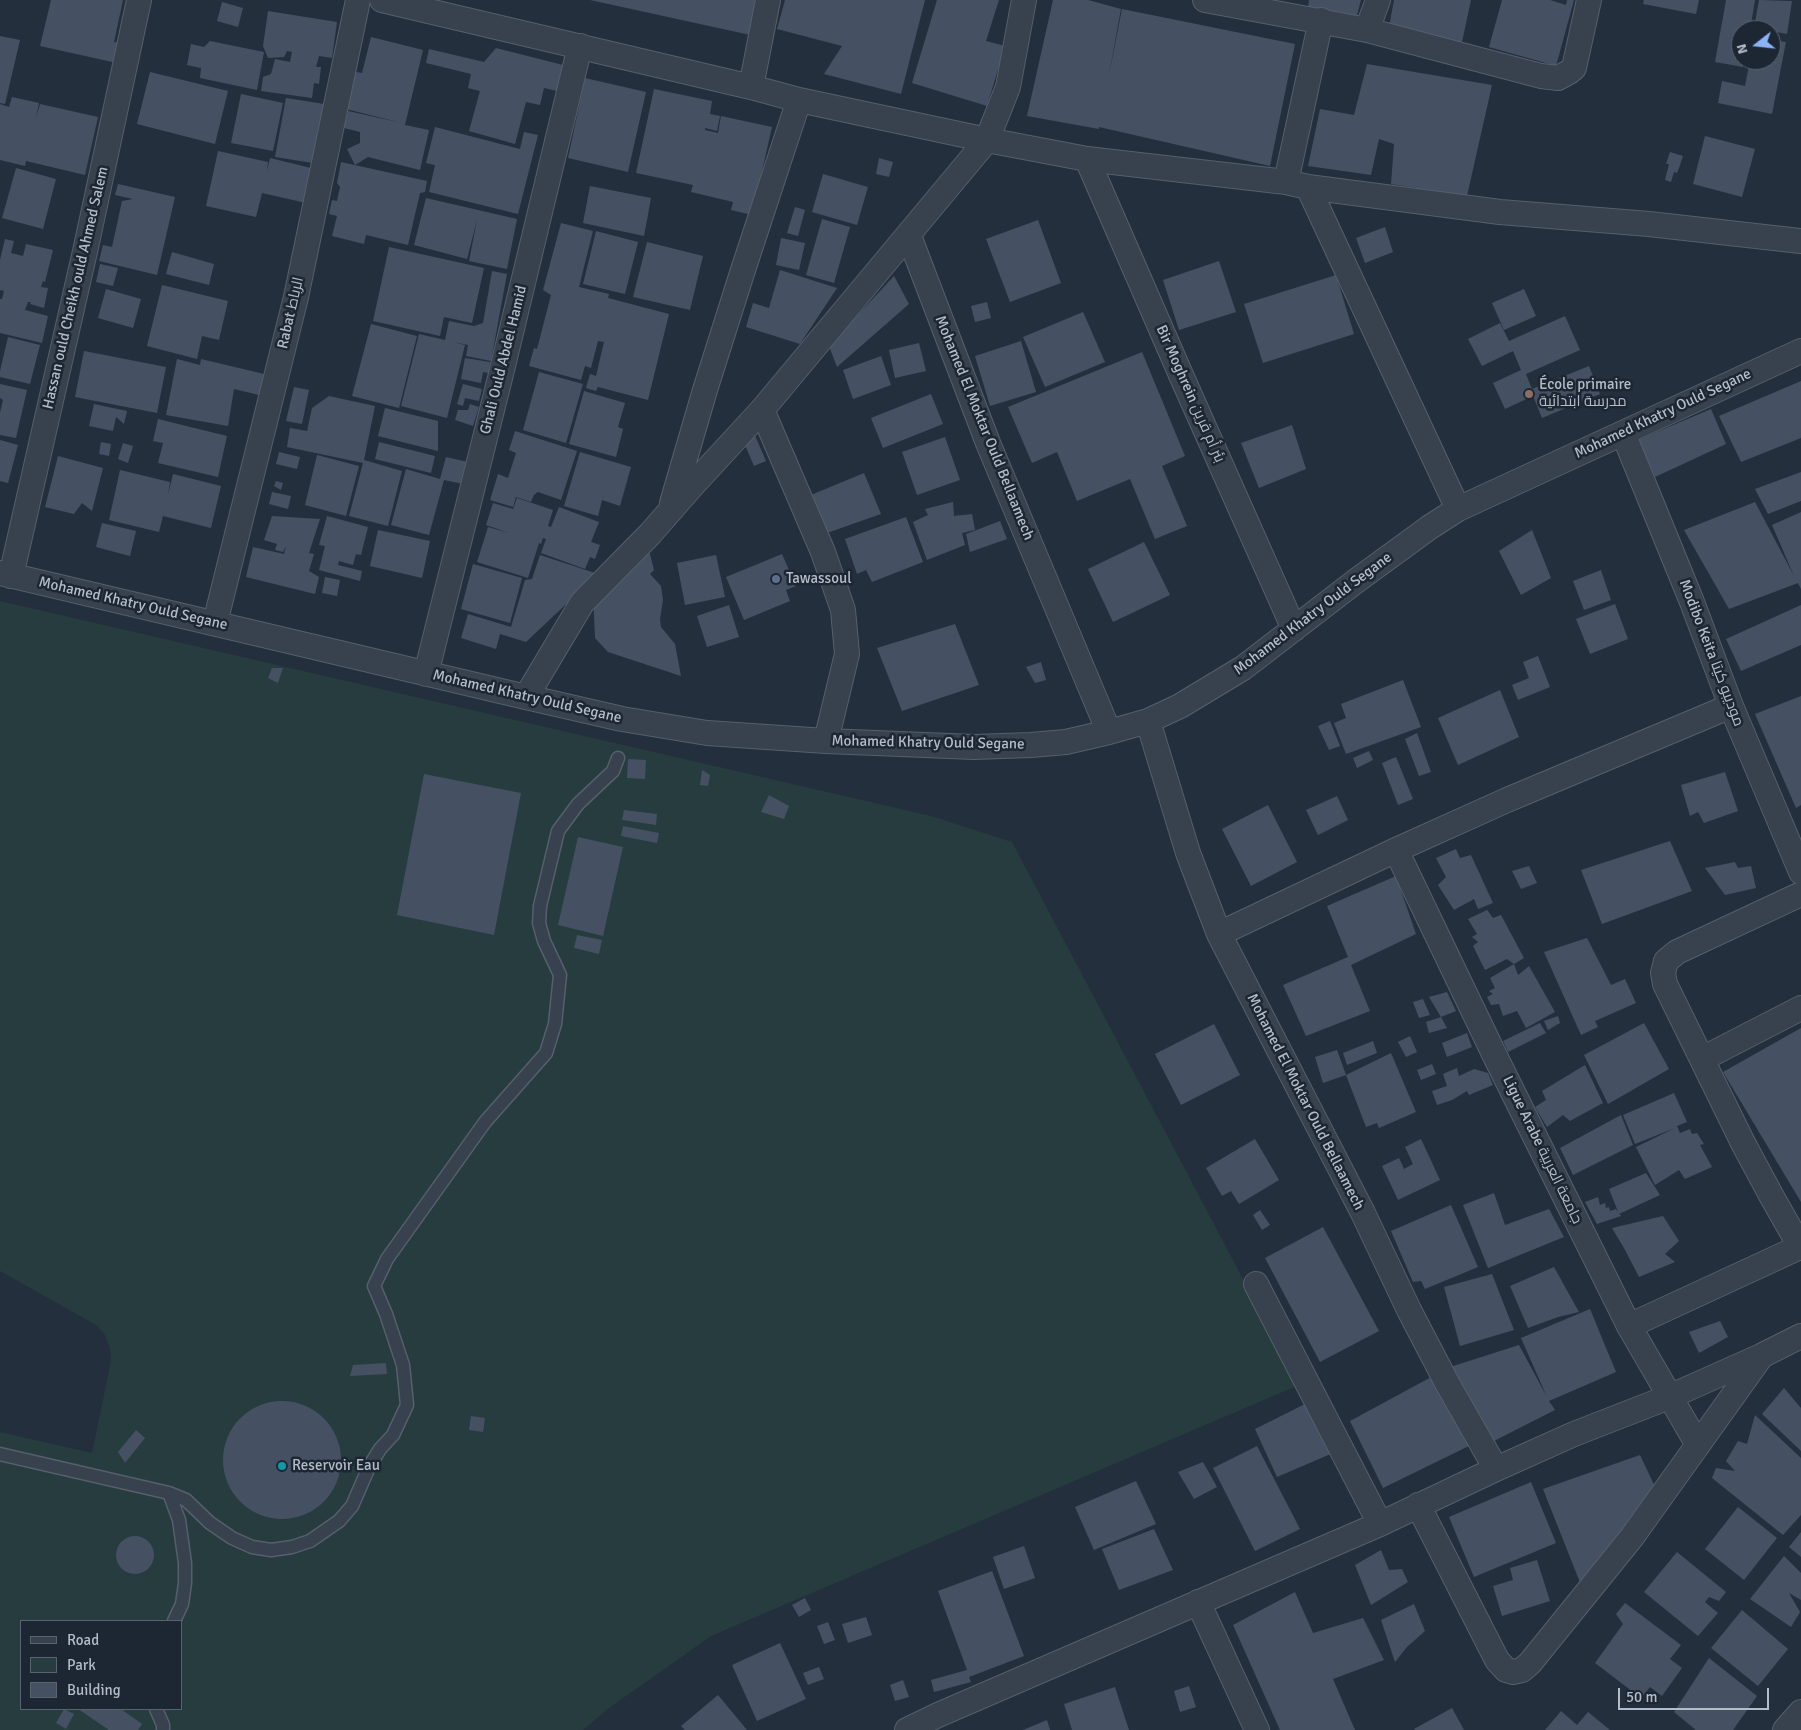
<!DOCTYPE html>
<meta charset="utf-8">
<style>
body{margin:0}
#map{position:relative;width:1801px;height:1730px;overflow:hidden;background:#242f3e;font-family:Signika,sans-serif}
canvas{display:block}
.legend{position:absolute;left:20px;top:1620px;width:162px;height:90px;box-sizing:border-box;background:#1d2633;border:1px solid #59626f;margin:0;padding:6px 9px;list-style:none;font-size:15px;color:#b4bcc9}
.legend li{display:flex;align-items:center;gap:10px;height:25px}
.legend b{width:25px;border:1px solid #59626f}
.north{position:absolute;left:1731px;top:20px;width:50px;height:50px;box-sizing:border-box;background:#1d2633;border:1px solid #59626f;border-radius:50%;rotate:254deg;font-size:14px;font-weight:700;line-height:20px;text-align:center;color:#b4bcc9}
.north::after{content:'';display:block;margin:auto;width:18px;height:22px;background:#8ab4f8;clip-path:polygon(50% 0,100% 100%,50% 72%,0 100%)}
.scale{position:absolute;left:1618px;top:1688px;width:151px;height:22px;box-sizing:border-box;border:2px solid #b4bcc9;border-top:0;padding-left:6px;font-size:15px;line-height:18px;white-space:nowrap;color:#b4bcc9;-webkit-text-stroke:4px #1d2633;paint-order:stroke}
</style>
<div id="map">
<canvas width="1801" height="1730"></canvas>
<ul class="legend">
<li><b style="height:6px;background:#38414e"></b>Road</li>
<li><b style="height:14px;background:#263c3f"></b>Park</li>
<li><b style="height:14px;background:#455162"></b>Building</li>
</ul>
<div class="north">N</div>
<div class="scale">50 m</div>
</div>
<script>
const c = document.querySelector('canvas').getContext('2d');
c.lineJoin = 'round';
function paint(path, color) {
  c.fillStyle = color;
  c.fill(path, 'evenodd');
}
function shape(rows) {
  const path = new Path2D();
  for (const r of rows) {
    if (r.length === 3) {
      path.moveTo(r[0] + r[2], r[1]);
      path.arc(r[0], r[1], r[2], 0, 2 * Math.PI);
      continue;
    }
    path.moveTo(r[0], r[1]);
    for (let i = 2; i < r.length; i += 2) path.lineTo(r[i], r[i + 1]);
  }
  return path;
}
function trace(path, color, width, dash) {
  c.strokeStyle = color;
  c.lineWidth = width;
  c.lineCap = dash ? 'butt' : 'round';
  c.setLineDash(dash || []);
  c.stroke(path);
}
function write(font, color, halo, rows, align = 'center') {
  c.font = font + ' Signika,Cairo,sans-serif';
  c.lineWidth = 5;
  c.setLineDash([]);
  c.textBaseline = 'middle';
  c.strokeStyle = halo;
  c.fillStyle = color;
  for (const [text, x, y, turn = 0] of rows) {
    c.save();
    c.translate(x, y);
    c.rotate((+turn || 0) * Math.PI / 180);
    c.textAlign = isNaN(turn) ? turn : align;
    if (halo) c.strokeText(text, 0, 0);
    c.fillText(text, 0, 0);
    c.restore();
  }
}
paint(shape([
 [0,601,931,816,1012,842,1299,1385,711,1636,609,1708,583,1730,0,1730,0,1432,92,1453,111,1361,110,1348,105,1335,96,1325,0,1271],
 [21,1621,181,1621,181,1709,21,1709]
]), '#263c3f');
paint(shape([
 [51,0,123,0,114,42,122,43,117,63,40,46],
 [590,0,762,0,755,36],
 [785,0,925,0,901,94,824,74,842,46,777,29],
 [937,0,999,0,986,41,1005,46,987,106,912,83],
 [1053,0,1088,0,1121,9,1108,80,1122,9,1295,44,1270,166,1099,127,1099,129,1027,116],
 [1309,0,1361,0,1356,19,1308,7],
 [1394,0,1471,0,1462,42,1389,27],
 [1502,0,1550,0,1566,5,1567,0,1574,0,1556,66,1489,47],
 [1644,0,1699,0,1696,14,1643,4],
 [1726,0,1755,0,1750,30,1741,30,1741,60,1744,60,1743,67,1715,62],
 [1759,0,1792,1,1787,34,1754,28],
 [222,2,243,8,238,27,217,21],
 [268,11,337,22,332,58,319,56,316,67,321,67,319,84,314,83,312,98,261,91,263,77,271,74,275,59,290,62,292,52,287,51,284,57,268,58,263,46],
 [0,36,20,40,5,104,0,103],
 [371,37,423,50,405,125,429,130,420,170,368,157,355,165,347,149,360,143,360,132,344,128,348,111,402,123,342,108,351,71,362,73],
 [1771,40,1786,42,1772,114,1718,103,1722,81,1745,86,1750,60,1771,60],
 [210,41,264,52,257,90,200,78,201,68,187,65,191,44,204,47],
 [496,48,563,65,557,91,544,88,540,105,526,102,515,144,469,131,480,91,468,88,471,74,426,63,429,49,484,62],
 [1367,64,1492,85,1467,196,1391,184,1394,144,1379,139,1371,175,1308,166,1320,109,1354,115],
 [150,72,228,91,215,144,137,124],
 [585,78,646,92,628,172,568,158],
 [654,89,712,101,710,114,720,116,717,131,705,128,705,130,718,133,721,116,772,127,752,215,731,210,733,202,691,192,693,185,636,173],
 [241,94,283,103,273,151,231,143],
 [12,97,39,103,36,118,40,104,98,117,85,175,26,161,25,166,0,160,0,104,9,107],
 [286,98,324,104,313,163,275,157],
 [435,127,520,149,524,132,538,135,518,214,429,192,435,165,426,163],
 [1705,136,1755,149,1742,197,1693,184],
 [218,151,268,162,267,171,270,158,315,169,306,203,262,193,256,217,206,206],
 [1670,152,1683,156,1679,168,1677,173,1674,172,1671,182,1665,180,1669,164,1666,164],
 [879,158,893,162,889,177,876,174],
 [341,162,427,181,425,192,420,193,408,245,366,235,364,244,332,236,337,216,329,214,332,200,337,201,340,187,337,183],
 [16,168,56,179,43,229,2,218],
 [823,174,868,187,857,225,812,212],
 [118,184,175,197,157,275,99,261,103,245,112,247,122,201,133,199,115,195],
 [590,186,651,198,644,236,583,223],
 [426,198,517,219,507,269,469,261,477,220,467,259,414,245],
 [795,207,805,210,798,236,787,233],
 [822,219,850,227,834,283,806,275],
 [1038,220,1061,283,1010,302,986,239],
 [561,223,593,231,579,287,609,294,608,298,669,314,648,400,598,387,596,391,586,388,590,374,596,376,604,342,598,341,591,368,585,366,581,380,529,366,534,348,537,349,551,295,543,290],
 [1385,227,1393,252,1365,263,1356,238],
 [596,231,638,242,625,294,583,284],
 [781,238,805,243,799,270,776,265],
 [5,239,14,241,11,253,23,256,26,244,53,250,45,282,43,281,41,287,48,288,44,308,30,304,31,302,28,302,25,310,48,316,42,343,0,333,0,299,2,299,4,291,0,290,0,260],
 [647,242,703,256,690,310,633,297],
 [389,247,484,268,472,323,444,317,440,336,373,321],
 [172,252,214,264,209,285,166,274],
 [1219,261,1236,312,1179,330,1163,280],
 [100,264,118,268,113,286,96,282],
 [780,270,837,288,800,344,746,327,753,303,769,308],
 [492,271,507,274,491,361,466,356,468,345,453,342,465,345,447,418,401,406,419,334,445,340,449,321,474,326,483,323],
 [1336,275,1354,334,1263,363,1244,304],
 [894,276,909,304,837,367,829,346],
 [162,285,228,301,219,340,202,336,197,359,147,346],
 [106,289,141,299,133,328,98,318],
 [1524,289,1536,316,1504,330,1492,303],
 [987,302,991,318,975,322,971,306],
 [1083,312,1105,362,1045,387,1023,337],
 [1565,316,1580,350,1526,374,1532,389,1589,366,1600,394,1542,418,1533,396,1505,409,1493,383,1521,370,1513,351,1482,366,1468,339,1500,323,1509,341],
 [371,324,417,336,399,408,352,396],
 [8,337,40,345,30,384,0,377,0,371],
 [1021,341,1036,392,990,406,975,356],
 [919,343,926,371,895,378,889,350],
 [84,351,166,367,157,413,75,397],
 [1142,352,1185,456,1162,466,1187,526,1155,539,1130,479,1077,501,1057,452,1032,463,1008,407],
 [881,356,891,385,853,399,843,370],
 [465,358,490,362,489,373,483,372,481,383,461,379],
 [177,359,200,365,201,359,264,374,259,395,234,389,228,426,166,415],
 [539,372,583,384,566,443,523,430],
 [1801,381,1801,438,1741,462,1719,416],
 [0,384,27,390,16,438,0,435,0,413,3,400,0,398],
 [463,384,482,389,479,401,465,398,463,406,457,404],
 [294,387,309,390,302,424,286,421],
 [584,391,625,403,618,427,623,429,616,457,569,444],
 [931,394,943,424,883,448,871,418],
 [329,396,375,406,364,460,402,471,388,526,349,516,363,463,287,447,290,428,307,431,312,408],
 [94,404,127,411,124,424,116,417,113,431,89,426],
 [470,404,479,407,473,426,455,420,458,410,468,410],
 [385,408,438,421,438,451,378,436],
 [1711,409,1726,444,1655,477,1638,440],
 [158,419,227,436,218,477,158,463,163,443,153,441],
 [1292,425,1306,469,1259,488,1241,443],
 [515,431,577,451,561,500,538,492,534,495,531,502,516,497,513,507,490,500,498,474,508,478,516,453,509,450],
 [753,431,766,461,754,466,745,445],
 [945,437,960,480,917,495,902,452],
 [0,440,18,445,8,483,0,481],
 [101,442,111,444,109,456,99,454],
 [379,442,435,456,431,473,375,459],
 [123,443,133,446,128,463,118,459],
 [279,452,300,457,297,469,276,464],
 [580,452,631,467,620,506,602,500,598,516,564,506],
 [317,455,359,466,346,516,305,505],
 [58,456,103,468,92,511,82,503,74,514,45,507],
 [446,457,468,462,463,484,444,480,429,535,391,525,406,469,440,479],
 [120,470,170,482,168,495,173,474,221,486,211,528,163,516,159,532,109,520],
 [1801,472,1801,501,1768,514,1755,489],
 [864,473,881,514,827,533,811,495],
 [276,481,283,483,281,490,274,486],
 [272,492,291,496,288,509,269,504],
 [517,498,553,510,548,526,551,527,559,507,599,522,591,542,600,545,595,559,590,557,585,569,541,553,546,539,543,538,541,544,539,543,528,578,477,562,488,527,509,533,486,525,493,503,513,509],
 [953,502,954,516,972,514,975,530,962,533,965,545,927,560,913,522,928,515,925,509],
 [1755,502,1794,576,1772,525,1801,512,1801,589,1798,583,1729,609,1684,530],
 [272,516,320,519,309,553,314,554,309,571,319,577,315,594,246,577,253,547,284,554,286,546,283,552,275,550,277,544,264,540],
 [327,516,368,527,361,555,356,554,353,565,339,561,338,565,362,571,360,581,319,570,325,546,319,545],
 [906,517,923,562,872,582,866,570,857,574,845,539],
 [1000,521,1007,539,970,552,966,534],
 [102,523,136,531,130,556,96,547],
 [378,530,430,541,422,578,370,566],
 [1532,530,1551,578,1521,595,1499,551],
 [1144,542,1170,595,1113,622,1088,569],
 [649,550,654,570,650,574,661,586,663,600,660,619,661,627,675,644,681,676,608,652,595,638,593,591],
 [782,554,796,586,786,590,790,601,744,620,726,577],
 [540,555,598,574,526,642,500,634,496,649,461,638,468,614,511,627,525,580,532,579],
 [716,555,725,597,685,605,677,563],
 [473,564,522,578,510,623,461,609],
 [1601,570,1611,600,1584,610,1573,581],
 [325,577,340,580,337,596,322,593],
 [1615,604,1628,639,1590,654,1576,619],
 [729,605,739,637,707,647,697,616],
 [1801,605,1801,645,1741,671,1726,639],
 [955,624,979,685,902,711,877,648],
 [1538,656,1550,687,1518,700,1512,685,1529,678,1523,662],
 [1041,662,1046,680,1035,683,1026,667],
 [272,668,283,668,278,683,268,678],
 [1403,680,1421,727,1346,754,1334,723,1346,718,1341,704],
 [1500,690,1519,737,1458,765,1438,718],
 [1801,696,1801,805,1796,808,1755,714],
 [1330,721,1340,746,1329,750,1318,726],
 [1417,733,1431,772,1419,776,1405,739],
 [1369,751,1373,760,1357,768,1353,758],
 [1396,757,1413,799,1398,805,1382,763],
 [628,759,646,760,645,779,627,778],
 [702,770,710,775,708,786,700,785],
 [1725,772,1738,811,1704,823,1698,812,1690,816,1681,785],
 [424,774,521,793,494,935,397,915],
 [769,795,789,806,784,819,761,812],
 [1337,796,1348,820,1318,835,1306,810],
 [1268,805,1297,862,1251,886,1222,829],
 [624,810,657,814,656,825,622,820],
 [623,826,659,833,657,843,621,836],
 [578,837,623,847,603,936,558,925],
 [1670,841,1692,891,1602,924,1581,870],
 [1456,849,1460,858,1471,855,1493,903,1478,909,1474,899,1454,910,1438,885,1446,877,1436,858],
 [1735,862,1738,868,1751,866,1756,888,1725,895,1705,868],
 [1529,866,1537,883,1521,889,1512,871],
 [1396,876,1416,934,1351,965,1370,1011,1306,1036,1283,985,1348,957,1327,906],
 [1487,910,1493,918,1501,915,1524,958,1514,964,1518,975,1529,966,1555,1012,1526,1028,1517,1011,1503,1016,1499,1004,1491,1005,1487,997,1493,994,1489,991,1495,988,1490,978,1514,964,1507,959,1485,970,1473,946,1478,942,1472,937,1477,934,1468,919],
 [577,935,602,940,599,954,574,948],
 [1587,938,1611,985,1625,979,1636,1003,1595,1021,1598,1027,1581,1035,1544,952],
 [1447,992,1456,1011,1441,1017,1429,997],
 [1423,999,1430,1015,1419,1018,1413,1002],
 [1558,1016,1560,1023,1548,1030,1544,1021],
 [1441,1017,1447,1028,1429,1033,1426,1022],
 [1540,1023,1546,1033,1508,1052,1503,1041],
 [1644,1023,1669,1069,1608,1104,1584,1055],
 [1214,1024,1240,1075,1181,1105,1155,1054],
 [1801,1028,1801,1202,1723,1072],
 [1467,1033,1472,1047,1447,1057,1442,1043],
 [1410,1036,1417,1052,1406,1057,1398,1042],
 [1373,1041,1377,1053,1347,1065,1343,1053],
 [1337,1050,1346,1075,1323,1083,1315,1057],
 [1391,1053,1416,1112,1379,1128,1377,1123,1366,1127,1346,1075],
 [1432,1064,1436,1074,1421,1080,1417,1070],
 [1585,1065,1603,1103,1570,1121,1563,1115,1547,1127,1535,1107,1546,1100,1542,1091],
 [1457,1068,1459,1076,1474,1069,1488,1073,1493,1085,1469,1095,1467,1091,1452,1100,1437,1105,1432,1091,1447,1086,1443,1074],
 [1674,1093,1687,1122,1677,1126,1680,1133,1690,1129,1692,1134,1697,1133,1704,1144,1700,1145,1712,1167,1685,1179,1679,1170,1655,1185,1636,1147,1675,1128,1635,1144,1623,1115],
 [1621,1115,1633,1145,1573,1175,1560,1148],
 [1255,1139,1279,1180,1239,1204,1231,1191,1222,1196,1206,1168],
 [1421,1139,1440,1180,1398,1200,1382,1166,1399,1158,1404,1169,1413,1164,1405,1147],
 [1646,1173,1660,1195,1619,1214,1609,1189],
 [1494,1193,1505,1225,1549,1209,1564,1237,1488,1268,1463,1205],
 [1598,1197,1600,1205,1605,1203,1606,1208,1609,1207,1610,1211,1616,1209,1621,1216,1597,1224,1585,1202],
 [1451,1205,1478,1267,1425,1289,1421,1281,1413,1282,1391,1231],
 [1260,1210,1270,1225,1262,1230,1253,1215],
 [1663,1216,1679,1241,1665,1254,1675,1262,1639,1277,1624,1248,1612,1228],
 [1323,1227,1379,1331,1320,1362,1265,1258],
 [1554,1267,1579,1312,1558,1317,1528,1328,1510,1286],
 [1492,1274,1514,1330,1460,1346,1444,1287],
 [1590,1309,1616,1372,1549,1401,1555,1410,1490,1443,1447,1368,1519,1345,1547,1397,1521,1338],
 [1720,1321,1728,1337,1699,1353,1689,1332],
 [386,1363,387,1374,350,1376,353,1365],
 [1435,1375,1475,1443,1383,1488,1350,1421],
 [1784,1388,1801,1408,1801,1451,1762,1414],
 [282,1460,59],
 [1307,1403,1333,1453,1277,1477,1255,1429],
 [1755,1415,1801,1458,1801,1515,1783,1535,1712,1478,1716,1468,1735,1471,1726,1461,1738,1441,1747,1444],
 [471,1416,485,1418,483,1432,469,1430],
 [136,1430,145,1438,125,1463,118,1452],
 [1257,1446,1300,1529,1255,1551,1213,1468],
 [1640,1455,1657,1491,1581,1585,1543,1489],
 [1203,1462,1217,1487,1194,1499,1178,1472],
 [1136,1481,1156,1524,1094,1550,1075,1507],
 [1531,1482,1556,1543,1474,1577,1449,1517],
 [1738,1507,1777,1538,1744,1580,1705,1549],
 [1154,1529,1173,1570,1119,1590,1102,1549],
 [1801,1532,1801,1557,1789,1547],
 [135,1555,19],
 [1024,1546,1035,1578,1004,1589,993,1557],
 [1381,1550,1389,1570,1402,1569,1408,1582,1371,1605,1355,1565],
 [1677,1552,1726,1592,1719,1601,1709,1597,1705,1602,1718,1613,1698,1636,1644,1592],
 [1784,1556,1801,1573,1801,1600,1789,1593,1800,1612,1791,1627,1750,1599],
 [1537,1560,1550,1601,1502,1616,1493,1586,1513,1580,1510,1568],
 [992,1571,1024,1656,969,1677,971,1682,934,1692,931,1680,967,1670,938,1591],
 [1295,1592,1313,1633,1363,1618,1384,1660,1333,1679,1355,1730,1280,1730,1233,1625],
 [805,1598,811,1610,799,1617,792,1605],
 [1625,1603,1681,1645,1670,1659,1682,1668,1662,1696,1650,1687,1641,1698,1595,1663,1623,1624,1616,1614],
 [1414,1604,1425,1631,1407,1647,1395,1662,1381,1620],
 [1742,1610,1788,1649,1758,1686,1711,1648],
 [866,1617,872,1635,848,1643,842,1624],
 [828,1622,835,1640,824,1644,817,1626],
 [780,1643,806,1699,757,1721,732,1665],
 [1709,1658,1757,1696,1733,1730,1696,1730,1674,1712],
 [819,1667,824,1679,808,1685,803,1673],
 [903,1680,909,1697,895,1701,890,1685],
 [1189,1686,1196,1707,1180,1712,1174,1691],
 [1115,1687,1129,1730,1072,1730,1064,1704],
 [718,1695,747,1730,685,1730,681,1726],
 [1452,1708,1464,1730,1415,1730,1414,1729],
 [64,1709,74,1714,66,1729,56,1723],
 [78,1709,121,1709,142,1724,138,1730,109,1730],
 [1561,1711,1577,1725,1588,1712,1610,1730,1545,1730],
 [1047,1720,1050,1730,1023,1730]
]), '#455162');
const service = shape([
 [0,1454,169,1493,186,1500,210,1523,232,1538,252,1547,271,1550,292,1547,310,1541,339,1521,352,1506,369,1467,380,1449,393,1435,407,1405,403,1365,386,1314,374,1286,387,1259,485,1122,546,1053,555,1024,560,975,544,941,539,923,540,906,558,831,578,804,613,771,618,758],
 [169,1493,179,1520,185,1563,185,1583,182,1604,174,1621],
 [156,1709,163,1725,163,1730]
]);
const minor = shape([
 [382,0,751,87,799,100,987,140,1087,159,1286,182,1308,187,1500,212,1649,224,1801,241],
 [1205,0,1367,30,1541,76,1558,78,1569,72,1574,68,1589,0],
 [1367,30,1378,0],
 [751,87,768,0],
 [1087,159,1181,375,1294,629],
 [1286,182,1321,20],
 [1308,187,1458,509],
 [909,236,988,443,1109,732],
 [762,410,823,552,843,610,847,654,826,741],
 [1623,433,1692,602,1731,706,1801,872],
 [672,503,705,390,743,270,799,100],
 [0,573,526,697,622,719,707,733,826,741,974,747,1031,745,1066,742,1109,732,1148,721,1180,706,1243,668,1356,581,1430,527,1458,509,1801,351],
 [11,576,86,247,139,0],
 [215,623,296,297,358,0],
 [426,674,502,370,580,46],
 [526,697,582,603,650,534,691,487,762,410,987,140,1008,87,1024,0],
 [1148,721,1188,853,1219,934,1363,1213,1409,1310,1447,1383,1496,1469],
 [1396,850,1495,1056,1629,1326,1698,1445],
 [1801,894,1677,952,1666,961,1663,973,1665,984,1743,1143,1772,1197,1801,1248],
 [1219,934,1396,850,1507,800,1731,706],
 [1702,1059,1801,1008],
 [1256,1284,1380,1524],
 [1629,1326,1800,1247],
 [1418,1505,1497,1660,1506,1670,1513,1672,1522,1670,1530,1663,1632,1537,1760,1358],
 [1198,1602,1257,1730],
 [907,1730,938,1715,1380,1524,1496,1469,1574,1434,1669,1397,1761,1356,1801,1336],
 [1785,1730,1801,1712]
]);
trace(service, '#565f6c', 15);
trace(minor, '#565f6c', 26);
trace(service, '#38414e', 12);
trace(minor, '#38414e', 24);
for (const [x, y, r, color] of [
 [1529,394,5,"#8d6e63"],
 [776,579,5,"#5c6f8a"],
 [282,1466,5,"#0f9aa8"]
]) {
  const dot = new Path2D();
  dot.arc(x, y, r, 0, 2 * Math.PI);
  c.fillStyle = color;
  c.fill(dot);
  trace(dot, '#1d2633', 2);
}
write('15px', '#b4bcc9', '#1d2633', [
 ["Hassan ould Cheikh ould Ahmed Salem",76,288,-77],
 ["Rabat الرباط",291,313,-77],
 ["Ghali Ould Abdel Hamid",504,360,-76],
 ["Bir Moghrein بئر أم قرين",1190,394,66],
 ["Mohamed Khatry Ould Segane",1663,414,-25],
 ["Mohamed El Moktar Ould Bellaamech",984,428,68],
 ["Mohamed Khatry Ould Segane",133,604,13],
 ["Mohamed Khatry Ould Segane",1313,614,-37],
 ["Modibo Keita موديبو كيتا",1711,653,69],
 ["Mohamed Khatry Ould Segane",527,697,13],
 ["Mohamed Khatry Ould Segane",928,743,1],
 ["Mohamed El Moktar Ould Bellaamech",1305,1102,63],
 ["Ligue Arabe جامعة العربية",1542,1150,64]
]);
write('15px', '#b4bcc9', '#1d2633', [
 ["École primaire",1539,385],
 ["مدرسة ابتدائية",1539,402],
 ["Tawassoul",786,579],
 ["Reservoir Eau",292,1466]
], 'left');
</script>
